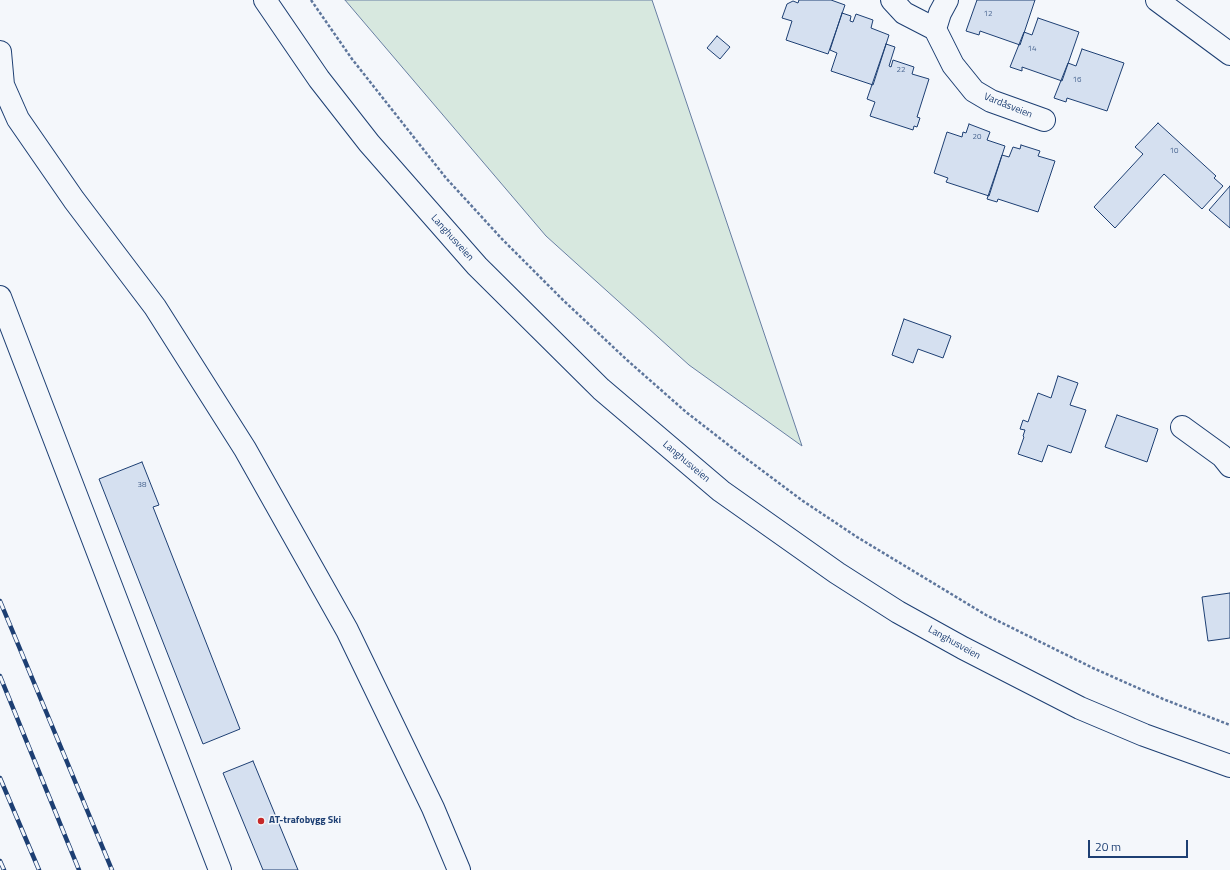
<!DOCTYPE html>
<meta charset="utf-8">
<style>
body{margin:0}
#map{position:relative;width:1230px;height:870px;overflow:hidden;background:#f4f7fb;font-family:"Titillium Web",sans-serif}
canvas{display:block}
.scale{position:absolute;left:1088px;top:840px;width:100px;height:18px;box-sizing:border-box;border:2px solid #1d3f73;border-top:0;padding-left:5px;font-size:12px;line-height:14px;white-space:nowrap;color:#1d3f73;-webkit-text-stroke:3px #f4f7fb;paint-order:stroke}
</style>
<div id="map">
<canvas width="1230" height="870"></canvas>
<div class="scale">20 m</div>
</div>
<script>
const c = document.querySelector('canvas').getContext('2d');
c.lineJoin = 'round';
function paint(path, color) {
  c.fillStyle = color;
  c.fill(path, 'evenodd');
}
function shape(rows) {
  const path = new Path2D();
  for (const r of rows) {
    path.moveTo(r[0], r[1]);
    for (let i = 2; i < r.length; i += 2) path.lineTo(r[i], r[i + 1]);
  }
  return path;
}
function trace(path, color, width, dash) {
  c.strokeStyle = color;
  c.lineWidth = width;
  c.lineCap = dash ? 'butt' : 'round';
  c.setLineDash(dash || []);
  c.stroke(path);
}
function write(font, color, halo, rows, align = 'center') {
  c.font = font + ' "Titillium Web",sans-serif';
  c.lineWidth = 3;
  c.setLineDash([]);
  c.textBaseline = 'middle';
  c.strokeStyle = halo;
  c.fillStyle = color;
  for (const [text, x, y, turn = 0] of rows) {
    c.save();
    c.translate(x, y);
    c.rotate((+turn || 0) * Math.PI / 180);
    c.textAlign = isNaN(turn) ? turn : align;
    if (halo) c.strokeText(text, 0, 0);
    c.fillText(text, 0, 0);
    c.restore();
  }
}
const green = shape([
 [345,0,652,0,802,446,689,365,546,236,345,0]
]);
paint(green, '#d7e8df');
trace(green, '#687fa3', 1);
const building = shape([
 [799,0,831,0,845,5,828,54,786,40,792,21,782,18,787,4,793,1,798,3,799,0],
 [977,0,1035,0,1020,45,980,31,979,35,966,31,977,0],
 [842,13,851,16,850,21,853,22,856,14,873,20,871,28,889,35,873,85,831,71,837,53,830,50,842,13],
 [1038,18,1079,32,1062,81,1022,67,1022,71,1010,67,1024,32,1032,35,1038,18],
 [717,36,730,47,720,59,707,48,717,36],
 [886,44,895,47,889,66,891,67,893,60,914,67,912,74,929,79,917,117,920,118,917,127,914,126,913,130,870,116,875,102,867,99,886,44],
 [1082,49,1124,63,1107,111,1067,98,1066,102,1054,98,1068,63,1076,66,1082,49],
 [1158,123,1216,176,1214,178,1223,186,1202,209,1164,174,1115,228,1094,207,1143,154,1135,147,1158,123],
 [969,124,990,132,987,140,1005,146,989,196,946,182,948,178,934,173,947,132,962,137,963,132,966,133,969,124],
 [1021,145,1040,151,1038,156,1055,161,1038,212,998,199,997,202,987,199,1002,155,1009,157,1013,147,1020,149,1021,145],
 [1230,186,1230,228,1209,210,1230,186],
 [904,319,951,336,943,358,918,349,913,363,892,355,904,319],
 [1058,376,1078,383,1070,405,1086,410,1071,453,1048,445,1042,462,1018,454,1024,437,1023,436,1025,430,1020,429,1023,420,1028,422,1038,393,1051,398,1058,376],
 [1117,415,1158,429,1147,462,1105,447,1117,415],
 [142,462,159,505,153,507,240,729,203,744,99,479,142,462],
 [1230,593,1230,638,1208,641,1202,597,1230,593],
 [253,761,298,870,263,870,223,773,253,761]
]);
paint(building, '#d5e0f0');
trace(building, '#1d3f73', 1);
const minor = shape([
 [892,0,904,13,935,29,953,65,974,91,991,101,1044,120],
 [1157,0,1230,54],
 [935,29,940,13,947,0],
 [0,52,3,85,18,119,74,200,155,307,245,449,347,630,433,808,459,870],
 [0,297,220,870],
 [1182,427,1222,456,1230,466]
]);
const major = shape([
 [265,0,319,79,369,143,477,266,601,389,721,491,837,573,898,612,963,648,1080,708,1144,735,1230,766]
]);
trace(minor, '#1d3f73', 24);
trace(major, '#1d3f73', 24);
trace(shape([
 [311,0,352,59,446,178,502,239,563,300,627,360,686,412,744,457,803,501,857,537,986,615,1095,669,1163,699,1230,725]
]), '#5e769c', 2.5, [3, 2]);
trace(minor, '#f4f7fb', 22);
trace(major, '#f4f7fb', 22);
const rail = shape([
 [0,601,112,870],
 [0,676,79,870],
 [0,778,39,870],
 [0,861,4,870]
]);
trace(rail, '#1d3f73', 4.5);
trace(rail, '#f4f7fb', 3, [9]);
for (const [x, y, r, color] of [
 [261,821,4,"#c62828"]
]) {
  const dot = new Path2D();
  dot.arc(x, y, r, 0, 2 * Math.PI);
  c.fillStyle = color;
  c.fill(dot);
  trace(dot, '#f4f7fb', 1.5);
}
write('8px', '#4b6792', null, [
 ["12",988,14],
 ["14",1032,49],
 ["22",901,70],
 ["16",1077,80],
 ["20",977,137],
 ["10",1174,151],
 ["38",142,485]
]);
write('10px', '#1d3f73', '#f4f7fb', [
 ["Vardåsveien",1008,106,22],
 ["Langhusveien",452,238,48],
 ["Langhusveien",686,462,40],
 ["Langhusveien",954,643,29]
]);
write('bold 10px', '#1d3f73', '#f4f7fb', [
 ["AT-trafobygg Ski",269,821]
], 'left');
</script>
